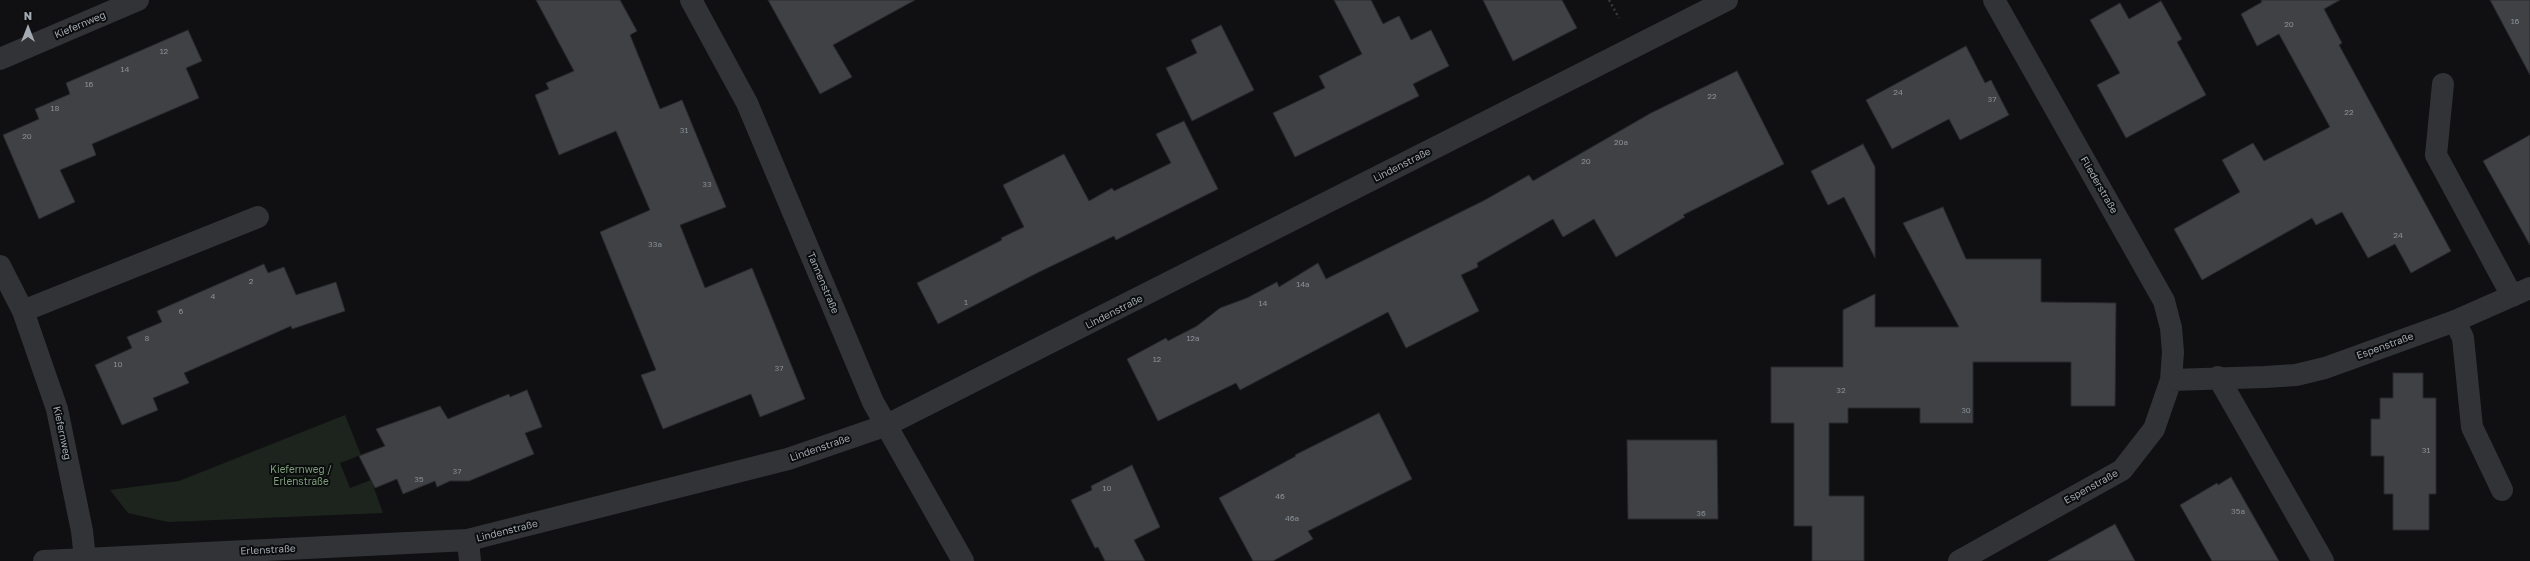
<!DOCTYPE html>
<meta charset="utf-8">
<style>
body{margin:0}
#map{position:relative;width:2530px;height:561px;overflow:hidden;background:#101012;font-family:"Golos Text",sans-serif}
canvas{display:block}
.north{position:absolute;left:8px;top:8px;width:40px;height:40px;-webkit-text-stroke:3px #0b0c0d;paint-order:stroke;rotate:0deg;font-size:11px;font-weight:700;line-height:16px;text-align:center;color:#a2a9b2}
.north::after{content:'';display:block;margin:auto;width:14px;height:18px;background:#a2a9b2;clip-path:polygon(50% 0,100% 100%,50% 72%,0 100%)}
</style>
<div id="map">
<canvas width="2530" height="561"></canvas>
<div class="north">N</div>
</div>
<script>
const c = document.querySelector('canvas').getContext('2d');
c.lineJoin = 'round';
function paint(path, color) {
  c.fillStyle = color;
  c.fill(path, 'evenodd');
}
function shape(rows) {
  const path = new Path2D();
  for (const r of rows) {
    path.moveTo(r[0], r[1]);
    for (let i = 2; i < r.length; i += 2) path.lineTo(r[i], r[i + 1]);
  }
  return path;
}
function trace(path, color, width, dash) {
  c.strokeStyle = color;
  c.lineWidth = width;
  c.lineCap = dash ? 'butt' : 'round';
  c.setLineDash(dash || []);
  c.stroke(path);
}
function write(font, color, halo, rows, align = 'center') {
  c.font = font + ' "Golos Text",sans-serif';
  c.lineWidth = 4;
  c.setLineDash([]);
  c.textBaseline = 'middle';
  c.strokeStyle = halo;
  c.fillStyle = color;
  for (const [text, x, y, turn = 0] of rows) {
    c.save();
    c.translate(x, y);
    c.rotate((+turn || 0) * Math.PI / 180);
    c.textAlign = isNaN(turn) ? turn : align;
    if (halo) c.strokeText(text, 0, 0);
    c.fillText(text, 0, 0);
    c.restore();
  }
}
paint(shape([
 [345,415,361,455,340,463,350,488,371,480,383,513,168,522,128,513,110,490,179,481]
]), '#1d241d');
const building = shape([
 [536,0,620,0,637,31,630,35,660,109,682,100,726,207,680,225,705,288,752,268,805,399,760,417,751,394,663,429,641,375,656,370,600,232,650,210,616,131,559,155,535,95,549,89,546,83,574,71,536,0],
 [768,0,915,0,833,45,852,77,820,94,768,0],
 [1334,0,1371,0,1383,24,1399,16,1411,40,1431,30,1449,66,1413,84,1419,96,1295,157,1273,113,1325,88,1319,76,1362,54,1334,0],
 [1483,0,1562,0,1577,28,1513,61,1483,0],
 [2261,0,2340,0,2324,9,2342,43,2339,45,2451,251,2411,273,2395,244,2368,258,2342,212,2316,225,2312,218,2202,280,2174,229,2240,192,2222,160,2253,143,2264,161,2330,127,2279,34,2257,46,2241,14,2262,2,2261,0],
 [2490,0,2530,0,2530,75,2490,0],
 [2161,1,2182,39,2177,42,2206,95,2126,138,2097,85,2120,73,2090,20,2120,3,2129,19,2161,1],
 [1221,25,1254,90,1192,121,1166,68,1197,53,1191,40,1221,25],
 [188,30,202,61,186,68,199,98,92,144,96,155,60,170,75,202,39,219,3,135,39,119,35,109,70,94,66,83,188,30],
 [1966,46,1985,83,1991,80,2009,115,1960,140,1949,119,1892,149,1866,100,1966,46],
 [1737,71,1784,164,1683,215,1685,217,1616,257,1594,219,1563,237,1553,219,1477,263,1478,267,1461,275,1479,311,1406,348,1388,312,1240,390,1236,383,1158,421,1127,359,1166,338,1168,341,1197,326,1220,308,1247,298,1277,282,1279,287,1318,263,1326,279,1485,200,1529,175,1533,181,1651,113,1737,71],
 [1184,121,1218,189,1116,240,1114,236,1039,272,938,324,917,283,1002,240,1001,238,1024,227,1003,185,1064,154,1089,201,1112,188,1114,191,1171,163,1156,134,1184,121],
 [2530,135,2530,245,2483,161,2530,135],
 [1863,144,1875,167,1875,258,1844,197,1828,205,1811,171,1863,144],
 [1943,207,1966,259,2041,259,2041,302,2116,303,2115,406,2071,406,2071,362,1973,362,1973,423,1920,423,1920,408,1848,408,1848,423,1829,423,1829,496,1864,496,1864,561,1812,561,1812,526,1794,526,1794,423,1771,423,1771,367,1843,367,1843,310,1875,294,1875,327,1959,327,1903,223,1943,207],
 [264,264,268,273,284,267,296,295,336,282,345,311,292,329,291,326,184,373,189,383,153,398,158,410,122,425,95,365,132,348,127,337,162,322,157,311,264,264],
 [2393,373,2423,373,2423,398,2436,398,2436,494,2429,494,2429,530,2393,530,2393,494,2384,494,2384,456,2371,456,2371,419,2380,419,2380,398,2393,398,2393,373],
 [527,390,542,427,525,433,534,454,469,481,450,481,437,487,435,481,403,494,397,479,375,488,359,456,385,446,376,429,440,406,448,419,509,394,510,397,527,390],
 [1379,413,1412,479,1308,531,1313,539,1273,561,1253,561,1219,498,1296,456,1295,455,1379,413],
 [1627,440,1717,440,1718,519,1628,519,1627,440],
 [1132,465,1160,527,1134,540,1145,561,1105,561,1098,547,1095,548,1071,500,1092,490,1091,486,1132,465],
 [2231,477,2279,561,2212,561,2180,505,2217,483,2218,485,2231,477],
 [2115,524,2135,561,2048,561,2115,524]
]);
paint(building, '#3f4145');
trace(building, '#2a2b2e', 1);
trace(shape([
 [1609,0,1619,18]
]), '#383a3d', 2.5, [2, 3]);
trace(shape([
 [691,0,747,103,873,402,963,561],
 [0,59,138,0],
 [2443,84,2436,155,2512,296],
 [0,266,23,311,57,409,82,531,85,559],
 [23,311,258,217],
 [2455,321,2463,338,2472,427,2502,490],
 [2218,377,2323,561],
 [2171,380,2265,377,2296,375,2325,368,2455,321,2530,288],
 [468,540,470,561],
 [44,561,468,540,788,459,887,425,1727,0],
 [1959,561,2122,470,2154,429,2171,380,2173,352,2171,328,2164,301,1994,0]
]), '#323336', 22);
write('8px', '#898f97', null, [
 ["16",2515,21],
 ["20",2289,24],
 ["12",164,51],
 ["14",125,69],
 ["16",89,84],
 ["24",1898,92],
 ["22",1712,96],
 ["37",1992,99],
 ["18",55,108],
 ["22",2349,112],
 ["31",684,130],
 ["20",27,136],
 ["20a",1621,142],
 ["20",1586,161],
 ["33",707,184],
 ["24",2398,235],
 ["33a",655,244],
 ["2",251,281],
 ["14a",1303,284],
 ["4",213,296],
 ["1",966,302],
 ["14",1263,303],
 ["6",181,311],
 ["8",147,338],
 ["12a",1193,338],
 ["12",1157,359],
 ["10",118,364],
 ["37",779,368],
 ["32",1841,390],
 ["30",1966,410],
 ["31",2426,450],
 ["37",457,471],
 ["35",419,479],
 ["10",1107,488],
 ["46",1280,496],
 ["35a",2238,511],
 ["36",1701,513],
 ["46a",1292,518]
]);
write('10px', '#a2a9b2', '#0b0c0d', [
 ["Kiefernweg",80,25,-23],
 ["Lindenstraße",1402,165,-27],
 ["Fliederstraße",2099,185,60],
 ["Tannenstraße",823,283,67],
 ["Lindenstraße",1114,312,-27],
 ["Espenstraße",2385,346,-20],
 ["Kiefernweg",62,433,78],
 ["Lindenstraße",820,448,-19],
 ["Espenstraße",2091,487,-29],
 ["Lindenstraße",507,531,-14],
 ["Erlenstraße",268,550,-3]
]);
write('10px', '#7c9c7a', '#0b0c0d', [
 ["Kiefernweg /",301,470],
 ["Erlenstraße",301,482]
]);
</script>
